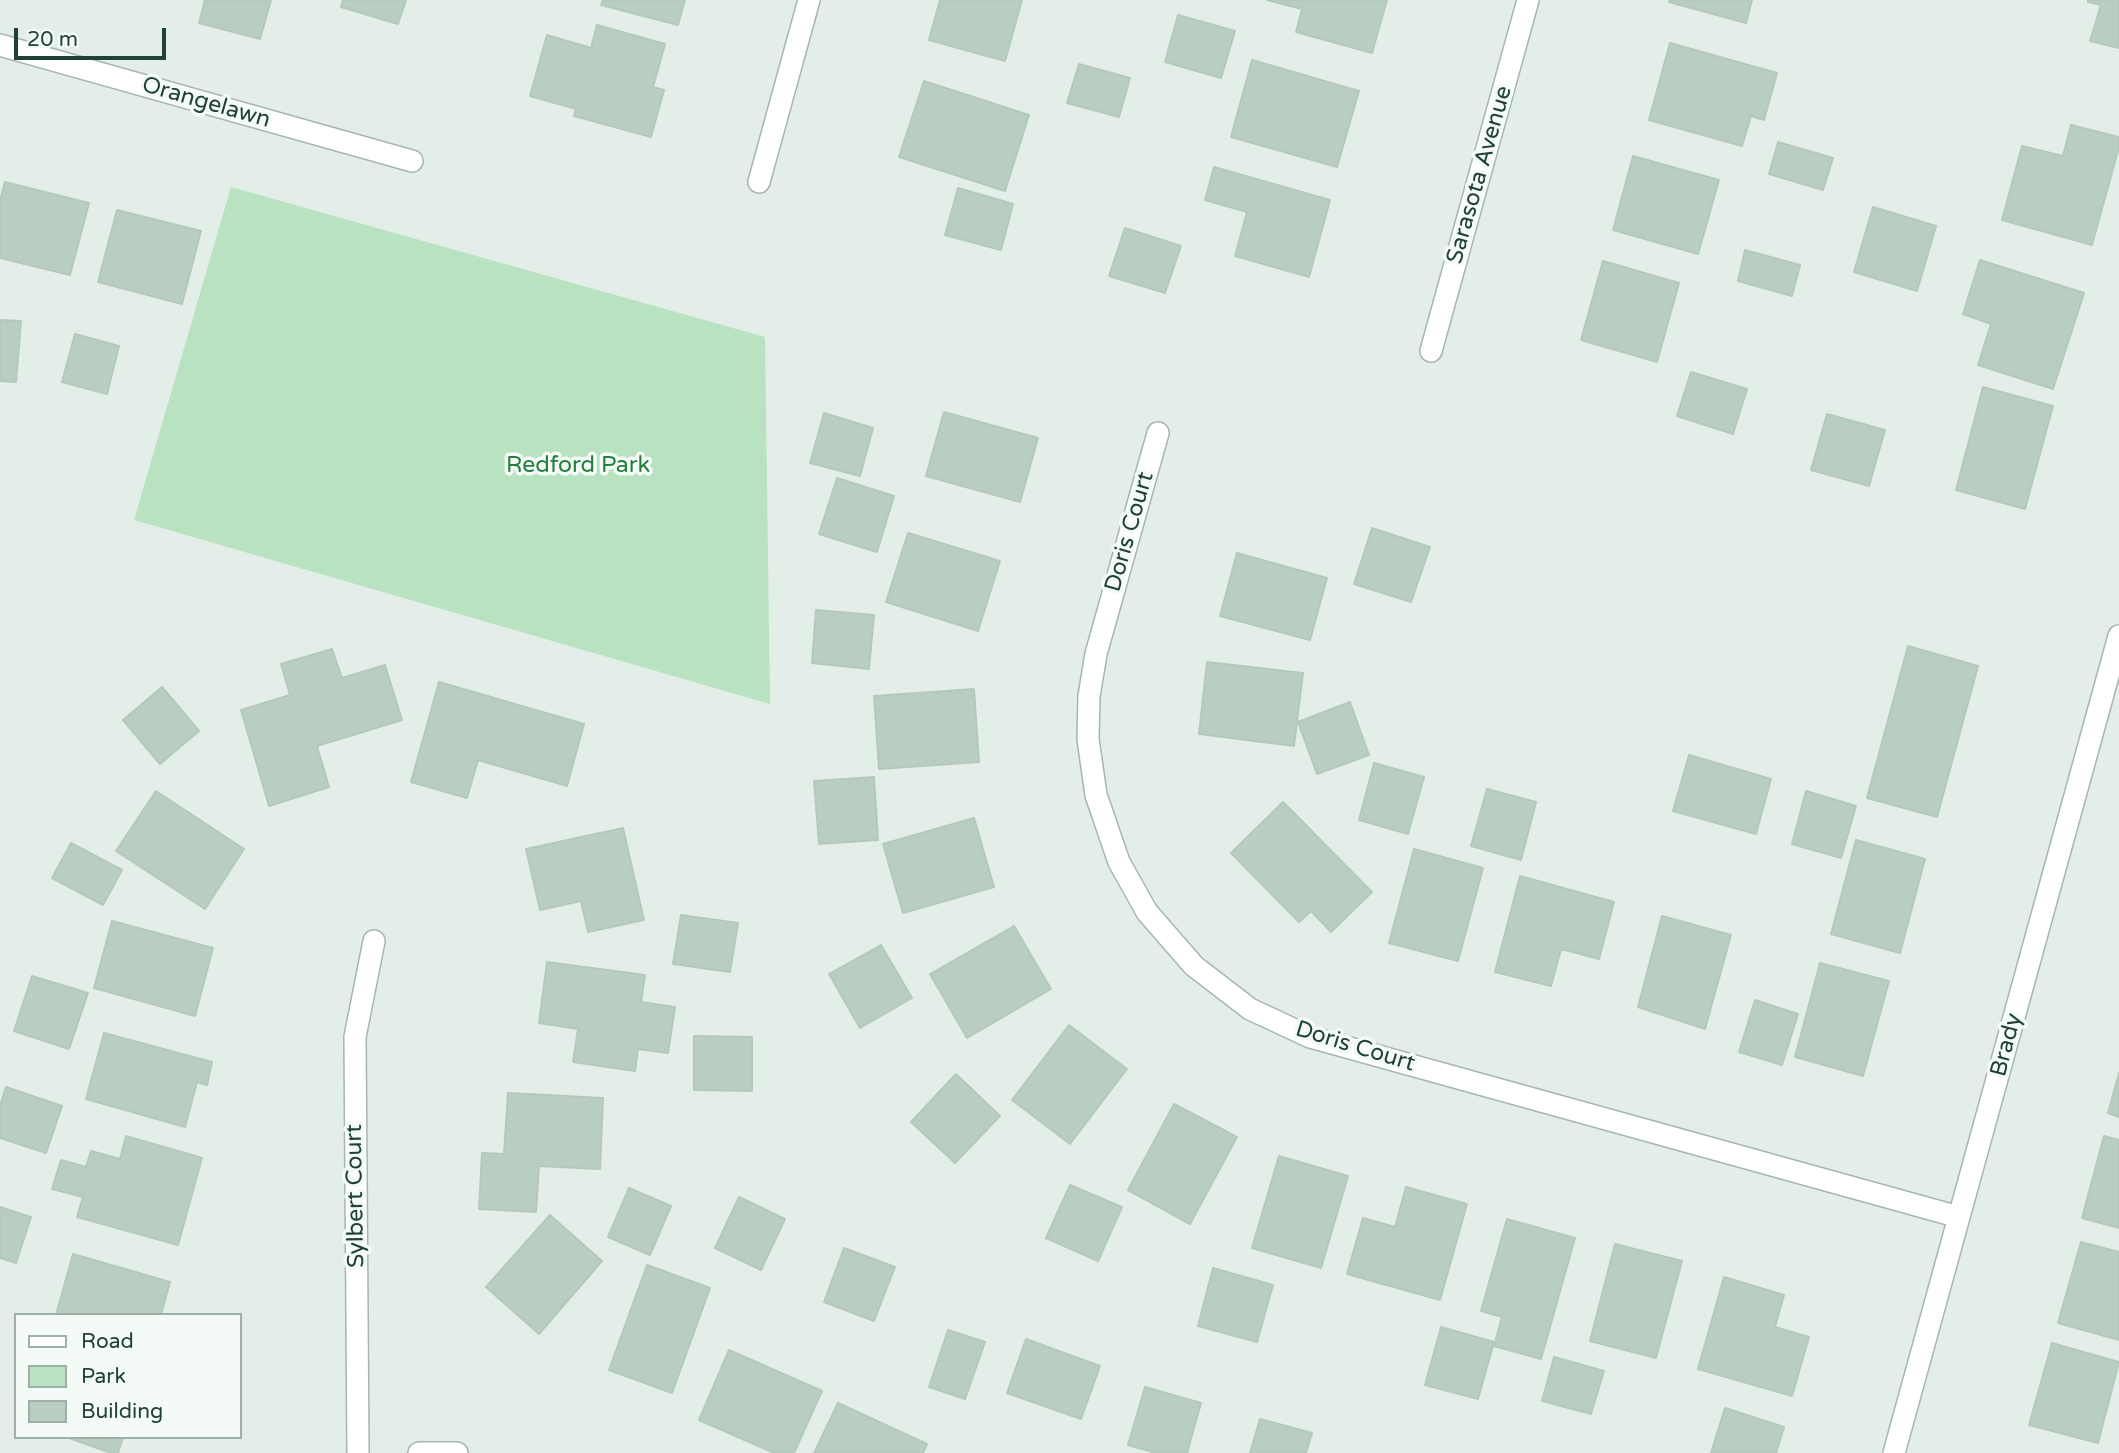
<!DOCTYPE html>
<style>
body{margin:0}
#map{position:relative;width:2119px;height:1453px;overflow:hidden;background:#e3eee8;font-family:"Varela Round",sans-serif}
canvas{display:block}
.legend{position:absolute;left:14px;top:1313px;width:228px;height:126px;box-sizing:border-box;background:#f4faf6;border:2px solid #9fb0a9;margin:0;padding:9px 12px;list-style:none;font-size:21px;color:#204235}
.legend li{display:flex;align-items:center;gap:14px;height:35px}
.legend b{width:35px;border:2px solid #9fb0a9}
.scale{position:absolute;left:14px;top:28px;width:152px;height:32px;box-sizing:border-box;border:4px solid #204235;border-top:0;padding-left:9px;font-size:21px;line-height:24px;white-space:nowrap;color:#204235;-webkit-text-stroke:5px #f4faf6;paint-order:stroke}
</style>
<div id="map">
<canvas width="2119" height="1453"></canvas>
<ul class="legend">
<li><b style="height:9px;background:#fff"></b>Road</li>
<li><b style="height:19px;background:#b9e2c0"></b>Park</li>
<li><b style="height:19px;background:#bacdc3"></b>Building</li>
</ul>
<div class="scale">20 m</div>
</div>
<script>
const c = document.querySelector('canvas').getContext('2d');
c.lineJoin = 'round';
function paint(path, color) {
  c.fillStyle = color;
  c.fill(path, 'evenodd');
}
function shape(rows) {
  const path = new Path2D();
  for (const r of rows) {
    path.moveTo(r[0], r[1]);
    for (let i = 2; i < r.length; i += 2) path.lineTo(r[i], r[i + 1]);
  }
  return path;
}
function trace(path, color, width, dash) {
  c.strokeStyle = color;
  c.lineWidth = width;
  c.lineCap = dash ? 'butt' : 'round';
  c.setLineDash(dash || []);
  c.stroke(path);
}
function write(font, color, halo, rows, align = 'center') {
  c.font = font + ' "Varela Round",sans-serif';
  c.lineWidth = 7;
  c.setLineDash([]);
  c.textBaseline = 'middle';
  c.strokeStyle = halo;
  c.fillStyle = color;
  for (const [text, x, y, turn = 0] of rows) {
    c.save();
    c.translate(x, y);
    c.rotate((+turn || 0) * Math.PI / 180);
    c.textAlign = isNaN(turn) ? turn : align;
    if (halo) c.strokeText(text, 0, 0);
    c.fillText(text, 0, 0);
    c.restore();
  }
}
paint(shape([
 [231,187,765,337,770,704,134,520]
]), '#b9e2c0');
const building = shape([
 [205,0,271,0,260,39,199,23,205,0],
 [343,0,406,0,398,24,341,7,343,0],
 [603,0,685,0,678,25,601,5,603,0],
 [940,0,1022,0,1005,61,929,40,940,0],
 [1267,0,1387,0,1372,53,1296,32,1302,9,1267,0],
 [1670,0,1752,0,1746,23,1669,2,1670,0],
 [2088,0,2119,0,2119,48,2090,41,2101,5,2088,2,2088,0],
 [1178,15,1235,31,1221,78,1165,62,1178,15],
 [597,25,665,44,653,87,664,90,651,137,574,116,576,109,530,96,547,35,591,48,597,25],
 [1670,43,1777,73,1764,120,1751,116,1742,146,1649,120,1670,43],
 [1252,60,1359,91,1337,167,1231,137,1252,60],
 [1079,64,1130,78,1119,117,1067,103,1079,64],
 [924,81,1029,115,1005,191,899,157,924,81],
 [2071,125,2119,137,2119,147,2092,245,2002,220,2022,146,2063,156,2071,125],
 [1778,142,1833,158,1823,190,1769,174,1778,142],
 [1633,156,1719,180,1698,254,1613,230,1633,156],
 [1214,167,1330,200,1309,277,1235,256,1247,212,1205,200,1214,167],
 [5,182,89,203,70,275,0,258,0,201,5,182],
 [958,188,1013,204,1001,250,945,235,958,188],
 [1873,207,1936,226,1917,291,1854,272,1873,207],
 [117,210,201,231,182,304,98,282,117,210],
 [1125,228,1181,246,1165,293,1109,276,1125,228],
 [1745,250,1800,265,1792,296,1738,281,1745,250],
 [1980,260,2084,293,2053,389,1978,365,1991,324,1963,314,1980,260],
 [1603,261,1679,283,1657,362,1581,340,1603,261],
 [0,320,21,321,16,382,0,381,0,320],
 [75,334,119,346,107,394,62,382,75,334],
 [1691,372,1747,389,1733,434,1677,416,1691,372],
 [1983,387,2053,406,2025,509,1956,490,1983,387],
 [944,412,1038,438,1020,502,926,476,944,412],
 [824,413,873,428,860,476,810,463,824,413],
 [1827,414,1885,430,1869,486,1811,470,1827,414],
 [837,478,894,496,877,552,819,534,837,478],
 [1372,528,1430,547,1411,602,1354,584,1372,528],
 [908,533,1000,561,978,631,886,602,908,533],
 [1237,553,1327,578,1310,640,1220,616,1237,553],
 [816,610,874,615,869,669,812,663,816,610],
 [1908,646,1978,666,1937,817,1867,798,1908,646],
 [332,649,342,678,385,665,402,720,317,746,329,787,269,806,241,710,290,695,281,664,332,649],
 [1207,662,1303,673,1294,746,1199,734,1207,662],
 [439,682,584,724,567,786,478,760,467,798,411,782,439,682],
 [162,687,199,731,160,764,123,720,162,687],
 [974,689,979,762,879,769,874,696,974,689],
 [1350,702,1369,755,1317,774,1298,722,1350,702],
 [1689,755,1771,779,1756,834,1673,811,1689,755],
 [1374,763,1424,777,1408,834,1359,820,1374,763],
 [874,777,878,840,819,844,814,781,874,777],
 [1487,789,1536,802,1521,860,1471,846,1487,789],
 [156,791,244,849,205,909,116,851,156,791],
 [1806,791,1856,806,1841,858,1792,844,1806,791],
 [1283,802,1372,892,1331,932,1311,911,1299,922,1231,853,1283,802],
 [974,818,994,887,903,913,883,844,974,818],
 [623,828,644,920,588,932,581,901,540,910,526,849,623,828],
 [1856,840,1925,859,1900,953,1831,934,1856,840],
 [71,843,122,870,103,905,52,878,71,843],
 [1414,849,1483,868,1458,961,1389,943,1414,849],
 [1520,876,1614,902,1599,959,1561,949,1551,986,1495,972,1520,876],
 [681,915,738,923,730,972,673,964,681,915],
 [1662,916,1731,935,1705,1029,1638,1007,1662,916],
 [112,921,213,948,195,1016,94,988,112,921],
 [1014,926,1051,989,967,1038,930,974,1014,926],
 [881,945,912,998,860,1028,829,974,881,945],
 [547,962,645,975,641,1002,675,1007,668,1053,638,1049,635,1071,573,1062,578,1029,539,1023,547,962],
 [1820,963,1889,981,1863,1076,1795,1057,1820,963],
 [32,976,88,993,69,1049,14,1031,32,976],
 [1755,1000,1798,1014,1782,1065,1739,1052,1755,1000],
 [1069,1025,1127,1069,1070,1144,1012,1100,1069,1025],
 [104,1033,212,1062,207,1085,197,1082,185,1127,86,1099,104,1033],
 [694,1036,752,1037,752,1091,694,1090,694,1036],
 [2119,1073,2119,1117,2108,1113,2119,1073],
 [956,1074,1000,1116,955,1163,911,1122,956,1074],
 [6,1087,62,1106,46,1153,0,1138,0,1106,6,1087],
 [508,1093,603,1098,600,1169,539,1166,536,1212,479,1209,482,1153,504,1154,508,1093],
 [1174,1104,1237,1137,1190,1224,1128,1190,1174,1104],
 [126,1136,202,1158,178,1245,77,1217,83,1197,52,1189,61,1160,86,1167,91,1151,120,1159,126,1136],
 [2104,1136,2119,1140,2119,1228,2082,1218,2104,1136],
 [1279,1156,1348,1176,1321,1268,1252,1248,1279,1156],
 [1070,1185,1122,1207,1098,1261,1046,1238,1070,1185],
 [1406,1187,1467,1204,1440,1300,1347,1274,1363,1218,1395,1227,1406,1187],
 [629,1188,671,1206,650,1255,608,1237,629,1188],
 [739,1197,785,1219,761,1270,715,1248,739,1197],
 [0,1207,31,1217,16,1263,0,1258,0,1207],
 [550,1215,602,1261,539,1334,486,1287,550,1215],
 [1507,1219,1575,1238,1541,1359,1494,1346,1502,1317,1481,1311,1507,1219],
 [2081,1242,2119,1252,2119,1340,2058,1323,2081,1242],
 [1615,1244,1682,1261,1656,1358,1590,1341,1615,1244],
 [844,1248,895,1267,874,1321,824,1302,844,1248],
 [73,1254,170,1282,161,1315,56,1315,73,1254],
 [647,1265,710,1288,672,1393,609,1370,647,1265],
 [1213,1268,1273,1285,1257,1342,1198,1326,1213,1268],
 [1724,1277,1784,1295,1775,1327,1809,1337,1792,1396,1698,1369,1724,1277],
 [1441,1327,1494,1342,1478,1399,1425,1385,1441,1327],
 [948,1330,985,1342,965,1399,929,1387,948,1330],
 [1026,1339,1100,1366,1081,1419,1007,1393,1026,1339],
 [2052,1343,2119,1362,2098,1443,2029,1425,2052,1343],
 [729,1350,822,1391,794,1453,774,1453,699,1420,729,1350],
 [1554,1357,1604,1371,1591,1414,1542,1401,1554,1357],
 [1145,1387,1201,1403,1187,1453,1156,1453,1128,1445,1145,1387],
 [838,1403,927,1444,923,1453,814,1453,838,1403],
 [1725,1408,1784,1427,1776,1453,1711,1453,1725,1408],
 [1260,1419,1312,1433,1306,1453,1250,1453,1260,1419],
 [66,1437,123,1437,118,1453,111,1453,66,1437]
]);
paint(building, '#bacdc3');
trace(building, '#b4c9be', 2);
const minor = shape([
 [0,45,412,161],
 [759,182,809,0],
 [1431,351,1528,0],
 [1158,433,1096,654,1089,696,1088,739,1096,795,1119,862,1147,912,1194,966,1250,1009,1310,1037,1959,1217],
 [358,1453,355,1037,374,941],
 [419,1453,457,1453],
 [1894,1453,2119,636]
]);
trace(minor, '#a5b7af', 24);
trace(minor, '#fff', 21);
write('23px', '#204235', '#f4faf6', [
 ["Orangelawn",206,103,16],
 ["Sarasota Avenue",1480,175,-74],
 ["Doris Court",1130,532,-74],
 ["Brady",2007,1045,-75],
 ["Doris Court",1355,1047,17],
 ["Sylbert Court",356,1196,-91]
]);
write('23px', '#247f3e', '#f4faf6', [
 ["Redford Park",578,466]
]);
</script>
